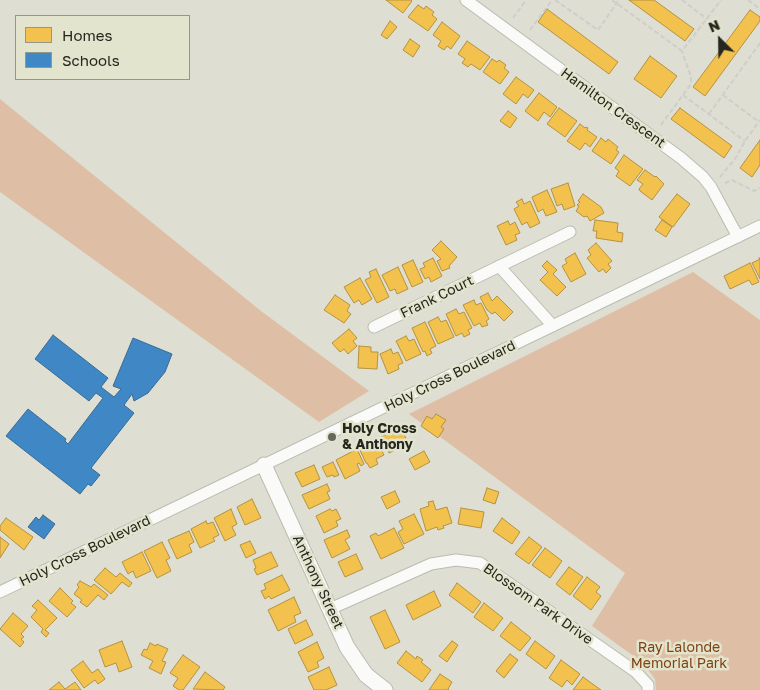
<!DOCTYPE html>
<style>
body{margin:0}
#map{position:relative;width:760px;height:690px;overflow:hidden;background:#dedfd2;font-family:"Golos Text",sans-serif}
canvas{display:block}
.legend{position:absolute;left:15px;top:15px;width:175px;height:65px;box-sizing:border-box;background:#e2e4cd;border:1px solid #969887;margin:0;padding:6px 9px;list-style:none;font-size:15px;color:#25261e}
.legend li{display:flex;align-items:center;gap:10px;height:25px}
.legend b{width:25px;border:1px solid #969887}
.north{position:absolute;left:695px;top:15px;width:50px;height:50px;-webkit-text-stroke:4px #e2e4cd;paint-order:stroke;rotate:337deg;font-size:14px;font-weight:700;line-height:20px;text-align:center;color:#25261e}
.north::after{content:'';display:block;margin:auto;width:18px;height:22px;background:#25261e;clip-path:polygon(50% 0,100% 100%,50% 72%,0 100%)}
</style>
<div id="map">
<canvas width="760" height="690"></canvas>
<ul class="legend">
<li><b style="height:14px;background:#f2c14e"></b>Homes</li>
<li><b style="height:14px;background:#3f88c5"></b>Schools</li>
</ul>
<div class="north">N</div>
</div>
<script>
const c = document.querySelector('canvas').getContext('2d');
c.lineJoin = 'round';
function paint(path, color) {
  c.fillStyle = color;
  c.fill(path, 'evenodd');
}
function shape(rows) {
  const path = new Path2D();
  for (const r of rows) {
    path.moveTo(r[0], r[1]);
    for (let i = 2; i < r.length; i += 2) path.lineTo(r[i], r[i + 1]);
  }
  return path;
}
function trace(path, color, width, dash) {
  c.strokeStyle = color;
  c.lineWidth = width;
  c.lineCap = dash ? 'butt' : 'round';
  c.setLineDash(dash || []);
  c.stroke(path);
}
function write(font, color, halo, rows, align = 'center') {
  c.font = font + ' "Golos Text",sans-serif';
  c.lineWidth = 5;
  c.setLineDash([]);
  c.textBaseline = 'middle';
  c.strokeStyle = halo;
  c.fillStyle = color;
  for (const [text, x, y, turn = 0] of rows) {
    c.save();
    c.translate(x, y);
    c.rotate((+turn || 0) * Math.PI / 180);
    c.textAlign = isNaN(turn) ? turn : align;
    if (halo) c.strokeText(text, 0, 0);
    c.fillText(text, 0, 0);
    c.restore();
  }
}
paint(shape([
 [0,99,261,311,369,391,319,422,0,192],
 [693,272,760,320,760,690,656,690,655,679,643,663,592,626,625,573,409,414]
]), '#debfa5');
const homes = shape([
 [386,0,411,0,412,1,403,13,386,0],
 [629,0,654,0,694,29,685,41,629,0],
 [418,5,424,9,426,6,434,12,432,15,437,19,428,31,408,17,418,5],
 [547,9,618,62,609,74,538,22,547,9],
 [750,10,760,17,760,21,705,96,693,87,750,10],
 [390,21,397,27,387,39,381,35,390,21],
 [442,22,460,36,451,49,447,46,444,50,438,46,441,41,433,35,442,22],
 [410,39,420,46,413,57,403,50,410,39],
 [467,41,490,57,480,70,471,64,468,67,462,63,465,59,458,54,467,41],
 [650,56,677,76,661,98,634,79,650,56],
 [492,59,497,62,499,60,506,65,504,68,509,72,500,84,483,72,492,59],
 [516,77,534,90,528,98,523,94,516,104,503,94,516,77],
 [539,93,557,107,550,117,544,112,538,121,525,111,539,93],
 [559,108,577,121,565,137,547,124,559,108],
 [680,108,732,146,724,158,671,119,680,108],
 [508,111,517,118,510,128,500,121,508,111],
 [580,124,585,128,586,127,588,128,587,130,597,137,590,147,585,143,580,150,567,141,580,124],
 [601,138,606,142,608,139,618,147,616,150,619,152,611,164,592,151,601,138],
 [760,140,760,165,752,177,740,168,760,140],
 [624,155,643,169,630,186,616,176,619,171,615,168,624,155],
 [645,170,655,177,656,176,664,184,652,200,640,191,639,189,643,184,637,180,645,170],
 [568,183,575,206,564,210,562,204,557,206,551,189,568,183],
 [547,190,557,212,546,216,543,209,538,212,532,197,547,190],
 [583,194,601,207,604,213,590,221,587,216,584,217,576,211,579,206,577,205,580,202,578,201,583,194],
 [677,194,690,204,673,227,659,217,677,194],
 [522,199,524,204,530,201,540,223,530,228,527,222,522,225,514,209,519,206,516,202,522,199],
 [595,220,618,223,617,232,623,233,622,242,596,238,597,231,593,231,595,220],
 [662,220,672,227,666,237,655,230,662,220],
 [508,221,510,225,515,222,520,233,515,235,517,240,506,245,497,226,508,221],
 [441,241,457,257,449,266,450,268,442,271,437,261,441,259,432,250,441,241],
 [596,243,612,261,608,264,611,268,606,273,603,269,599,272,587,258,591,255,588,250,596,243],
 [575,253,586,274,571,282,562,266,567,263,565,259,575,253],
 [433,258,442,276,431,282,429,277,425,279,420,269,425,267,423,263,433,258],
 [759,258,760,258,760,279,752,263,760,259,759,258],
 [413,260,423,282,412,287,402,265,413,260],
 [547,261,557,270,553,274,566,287,557,296,540,280,548,272,542,266,547,261],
 [750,263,759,282,752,285,749,280,730,289,724,276,750,263],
 [398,267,408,289,397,294,395,289,390,291,382,275,398,267],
 [376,269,389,297,377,303,365,280,371,277,369,272,376,269],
 [360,278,372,299,362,305,359,300,354,303,344,287,360,278],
 [488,293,492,301,497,296,513,312,504,321,495,312,492,314,487,310,480,297,488,293],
 [335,295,350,305,347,311,351,314,344,323,324,310,335,295],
 [474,300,476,305,481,303,489,319,486,321,488,325,482,327,480,323,474,326,463,305,474,300],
 [456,309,459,314,464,312,472,328,468,330,470,334,464,337,462,333,456,336,446,314,456,309],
 [438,317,441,322,446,320,454,337,438,344,428,322,438,317],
 [425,322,436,346,430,349,432,353,427,356,425,351,423,352,412,328,425,322],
 [349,329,357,338,353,341,357,346,348,354,344,349,340,352,332,343,349,329],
 [406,336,409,341,414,339,421,354,406,361,396,341,406,336],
 [359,346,371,347,371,352,378,352,377,369,358,368,359,346],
 [391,349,393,354,398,352,403,363,398,365,399,369,388,374,380,354,391,349],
 [436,414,446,420,441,427,444,429,438,438,421,426,427,416,432,419,436,414],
 [401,428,411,449,405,452,402,447,389,453,381,437,401,428],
 [376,440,384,455,376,459,378,464,370,468,367,463,366,463,359,448,376,440],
 [357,449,364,464,361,466,359,463,357,464,360,471,345,479,336,460,357,449],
 [424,451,430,462,415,470,409,459,424,451],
 [333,462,339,475,334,477,333,475,327,477,322,467,333,462],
 [314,465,320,479,302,487,295,473,314,465],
 [327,484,330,491,327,492,330,499,309,509,302,495,327,484],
 [487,488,499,492,495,504,483,500,487,488],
 [395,491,400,502,387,509,381,497,395,491],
 [252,499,261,518,245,525,237,507,252,499],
 [433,501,436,510,447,507,452,523,443,526,444,528,438,530,437,527,426,531,420,509,429,506,428,502,433,501],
 [461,508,484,512,481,528,458,524,461,508],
 [231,509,237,524,232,527,236,535,225,541,214,518,231,509],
 [330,509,332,511,336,509,341,519,336,521,338,526,324,533,316,516,330,509],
 [414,514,424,534,404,544,398,532,403,529,399,521,414,514],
 [6,518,33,537,24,550,0,530,0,526,6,518],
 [502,518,520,532,512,544,493,531,502,518],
 [206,521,207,524,213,522,219,535,213,538,215,541,200,548,191,529,206,521],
 [394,528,404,548,381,559,370,536,376,533,378,536,394,528],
 [347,530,350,537,345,540,350,549,332,558,324,540,347,530],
 [189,531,194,542,189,545,192,552,177,559,168,540,189,531],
 [0,537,9,544,0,558,0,537],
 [529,537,542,547,529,564,515,554,529,537],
 [250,541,256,553,246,558,240,545,250,541],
 [162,542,170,558,166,560,171,571,157,578,144,551,162,542],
 [545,548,562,561,550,578,532,565,545,548],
 [142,552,151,571,136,578,133,571,128,574,122,562,142,552],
 [271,552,278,566,257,575,254,569,256,568,253,560,271,552],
 [356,554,363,569,345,577,338,562,356,554],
 [569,567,583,577,570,595,556,584,569,567],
 [105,568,116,577,120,573,132,583,129,587,122,582,111,594,94,580,105,568],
 [282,575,290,590,271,599,269,596,265,599,261,591,266,589,264,584,282,575],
 [587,577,600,587,596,592,601,596,591,610,573,596,587,577],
 [80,581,91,587,94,584,108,595,104,600,98,595,87,607,80,602,82,600,74,594,79,587,77,585,80,581],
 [457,583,481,602,473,613,449,595,457,583],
 [60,588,73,601,71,603,76,607,67,617,49,601,60,588],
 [434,591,441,606,413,620,406,605,434,591],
 [294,597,301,613,294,616,296,622,278,631,268,610,294,597],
 [38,600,57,618,45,630,49,633,46,637,41,632,43,629,31,617,37,610,32,606,38,600],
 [484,603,503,618,493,631,474,617,484,603],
 [385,610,400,642,385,649,370,617,385,610],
 [13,613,28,626,21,634,24,637,21,639,24,642,20,647,0,629,13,613],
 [306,620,313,635,295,644,288,629,306,620],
 [511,622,531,638,520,651,500,636,511,622],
 [122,641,132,667,119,672,116,663,105,667,99,650,122,641],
 [452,641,458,645,447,662,439,656,452,641],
 [535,641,555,656,546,669,526,654,535,641],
 [317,642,324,658,317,662,319,667,308,672,298,652,317,642],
 [150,643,156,646,157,644,168,649,162,661,166,662,161,674,149,668,153,661,141,655,144,649,147,650,150,643],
 [406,651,416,659,417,656,423,660,421,662,431,670,422,682,397,663,406,651],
 [510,654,518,660,504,678,496,671,510,654],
 [183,655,200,667,183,690,179,690,173,686,178,678,170,673,183,655],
 [561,660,580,674,572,685,567,680,562,687,549,678,561,660],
 [83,661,92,673,98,669,105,679,98,684,95,680,84,688,71,670,83,661],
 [329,667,337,685,326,690,314,690,308,677,329,667],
 [205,672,225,687,223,690,193,689,205,672],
 [440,674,452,682,448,689,449,690,429,690,440,674],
 [583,677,601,690,573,690,583,677],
 [59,682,65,689,75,682,81,690,49,690,59,682]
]);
paint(homes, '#f2c14e');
trace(homes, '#b49240', 1);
const schools = shape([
 [53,335,108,378,101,387,114,397,121,389,113,386,133,338,172,354,165,372,148,393,134,401,132,394,124,405,134,413,91,468,100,475,91,486,88,484,80,494,6,436,28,409,66,439,65,441,68,444,103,398,96,393,89,401,35,359,53,335],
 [43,515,55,524,44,539,28,527,36,517,39,520,43,515]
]);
paint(schools, '#3f88c5');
trace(schools, '#376b93', 1);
const street = shape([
 [466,0,681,158,703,177,711,187,738,237],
 [499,266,553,326],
 [374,327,570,232],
 [0,592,760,226],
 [330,609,431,564,456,560,480,563,636,672,648,685,648,690]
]);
const secondary = shape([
 [264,465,347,647,366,675,385,690]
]);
trace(street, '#babbb2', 13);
trace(secondary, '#babbb2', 17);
trace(shape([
 [555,0,598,30,619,0],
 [612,0,682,51,721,0],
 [682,0,707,19],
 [748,0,760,9],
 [513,18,526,0],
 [530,30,552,0],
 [683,95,745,141],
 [723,95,759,122],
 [709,114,760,43],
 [661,125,691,84,691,77,682,51],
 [720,177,735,159,745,141,760,120],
 [725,183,732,180,754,191,760,188]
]), '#cececa', 2, [5, 2.5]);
trace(street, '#fafaf8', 11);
trace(secondary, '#fafaf8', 15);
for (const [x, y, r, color] of [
 [332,437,5,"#66675d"]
]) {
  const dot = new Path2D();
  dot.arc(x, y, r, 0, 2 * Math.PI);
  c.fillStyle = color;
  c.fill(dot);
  trace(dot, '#e2e4cd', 2);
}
write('14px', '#25261e', '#e2e4cd', [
 ["Hamilton Crescent",613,108,36],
 ["Frank Court",437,297,-26],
 ["Holy Cross Boulevard",450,376,-26],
 ["Holy Cross Boulevard",85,551,-26],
 ["Anthony Street",318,582,65],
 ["Blossom Park Drive",538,604,35]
]);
write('bold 14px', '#25261e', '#e2e4cd', [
 ["Holy Cross",342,429],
 ["& Anthony",342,445]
], 'left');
write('14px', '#804212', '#e2e4cd', [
 ["Ray Lalonde",679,648],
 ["Memorial Park",679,664]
]);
</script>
